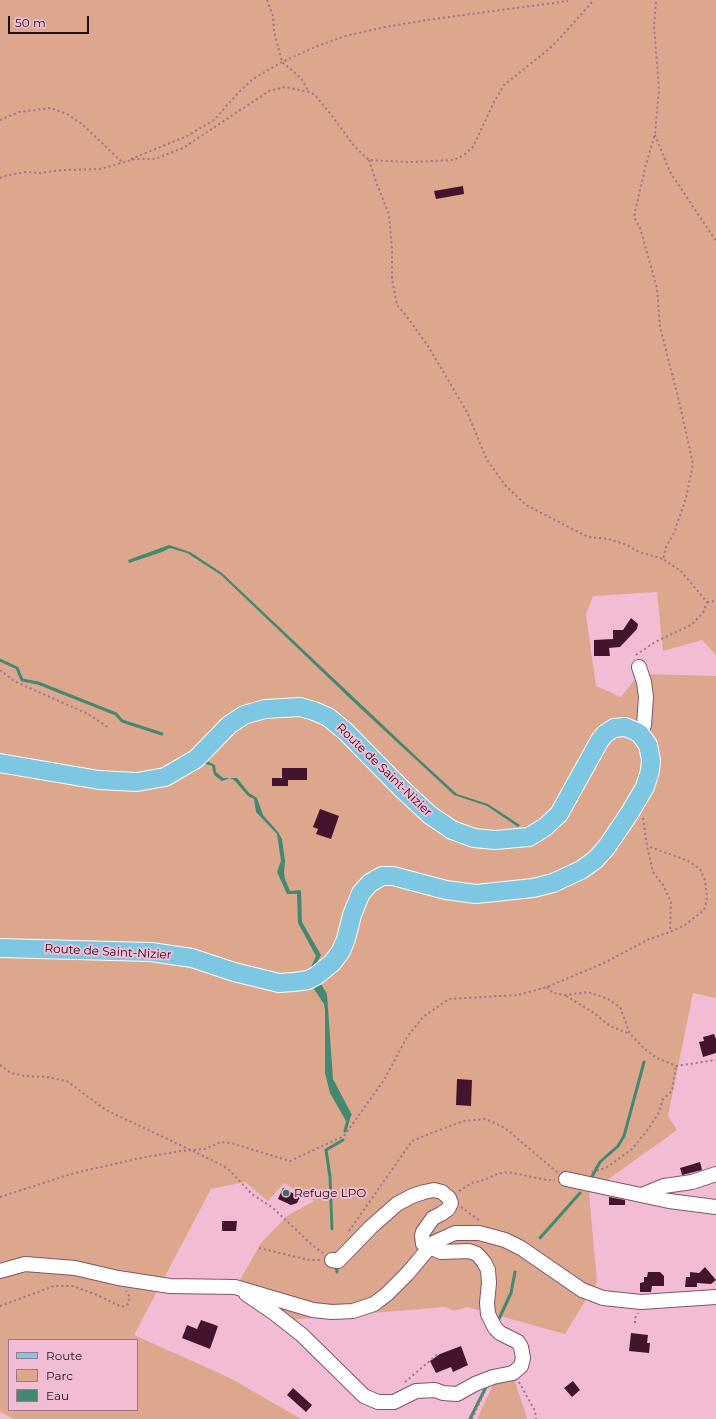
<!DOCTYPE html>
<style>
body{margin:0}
#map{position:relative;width:716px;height:1419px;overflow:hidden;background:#f2bcd5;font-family:Montserrat,sans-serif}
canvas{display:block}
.legend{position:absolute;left:8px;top:1339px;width:130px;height:72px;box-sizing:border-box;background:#f2bcd5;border:1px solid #9f778a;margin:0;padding:5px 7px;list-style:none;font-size:12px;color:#220f19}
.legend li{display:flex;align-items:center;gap:8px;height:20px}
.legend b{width:20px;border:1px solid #9f778a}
.scale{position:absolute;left:8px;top:16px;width:81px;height:18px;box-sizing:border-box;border:2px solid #220f19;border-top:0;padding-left:5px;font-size:12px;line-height:14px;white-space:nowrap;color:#220f19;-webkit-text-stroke:3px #f2bcd5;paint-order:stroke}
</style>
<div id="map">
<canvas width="716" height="1419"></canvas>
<ul class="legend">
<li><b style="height:5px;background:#7dc7e2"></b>Route</li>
<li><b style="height:11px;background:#dca78c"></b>Parc</li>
<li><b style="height:11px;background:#438971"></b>Eau</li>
</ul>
<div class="scale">50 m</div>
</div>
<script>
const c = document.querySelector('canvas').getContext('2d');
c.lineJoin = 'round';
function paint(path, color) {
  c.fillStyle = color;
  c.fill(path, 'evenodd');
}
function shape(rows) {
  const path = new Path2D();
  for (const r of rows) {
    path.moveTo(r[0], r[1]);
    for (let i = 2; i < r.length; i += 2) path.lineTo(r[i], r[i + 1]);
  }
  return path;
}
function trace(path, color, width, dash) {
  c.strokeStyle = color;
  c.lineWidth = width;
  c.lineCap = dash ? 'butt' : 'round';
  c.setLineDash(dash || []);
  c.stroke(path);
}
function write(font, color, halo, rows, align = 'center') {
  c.font = font + ' Montserrat,sans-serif';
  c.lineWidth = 4;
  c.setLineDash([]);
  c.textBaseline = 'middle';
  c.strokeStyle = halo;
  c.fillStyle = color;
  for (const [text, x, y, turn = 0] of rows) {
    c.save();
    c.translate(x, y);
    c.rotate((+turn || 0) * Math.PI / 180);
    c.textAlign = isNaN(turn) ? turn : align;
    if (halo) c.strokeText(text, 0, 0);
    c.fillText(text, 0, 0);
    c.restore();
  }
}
paint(shape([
 [0,0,716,0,716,655,702,640,663,651,657,592,593,596,586,615,596,686,621,697,639,674,716,676,716,998,693,993,668,1116,677,1130,589,1193,597,1282,565,1334,467,1307,454,1311,445,1307,287,1320,239,1282,261,1243,287,1216,314,1201,284,1183,268,1201,245,1182,211,1189,134,1335,230,1378,301,1419,14,1419,0,1412],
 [9,1340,137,1340,137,1410,9,1410],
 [514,1378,527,1419,477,1419,495,1381]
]), '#dca78c');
paint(shape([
 [169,545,190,552,222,573,421,761,457,794,488,804,520,825,518,827,487,806,454,795,358,706,221,575,187,553,170,548,162,552,129,563,128,560],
 [203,759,215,765,216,772,223,778,237,778,249,793,257,798,263,815,278,832,282,839,285,861,284,873,285,879,290,891,300,890,301,891,302,922,321,955,311,973,309,972,316,956,298,923,297,894,287,894,277,872,281,861,277,834,256,812,254,799,248,796,234,780,230,778,222,781,214,775,212,766,200,762],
 [321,984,327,994,333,1079,352,1115,346,1121,330,1093,325,1073,325,1010,324,1004,312,986]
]), '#438971');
trace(shape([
 [0,660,17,668,22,680,38,683,116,714,122,721,162,734],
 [345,1131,349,1117,347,1115],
 [590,1180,600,1162,618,1146,624,1136,644,1062],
 [332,1229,330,1177,326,1150,343,1140],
 [540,1238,580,1193],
 [336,1264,337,1272],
 [498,1321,511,1293,515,1272],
 [470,1419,487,1385]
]), '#438971', 3);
paint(shape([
 [463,186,464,194,436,199,434,191],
 [631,618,638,624,637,629,620,647,609,648,610,656,594,656,594,640,613,639,613,630,623,630],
 [282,768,307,768,307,780,288,780,288,786,272,786,272,778,282,778],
 [320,809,339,816,331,839,316,834,318,829,313,827],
 [714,1034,716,1039,716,1053,703,1057,699,1042,704,1041,703,1037],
 [457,1079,472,1080,471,1106,456,1105],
 [700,1162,702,1170,682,1175,680,1168],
 [283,1188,300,1197,297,1203,291,1205,278,1199],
 [609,1197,625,1200,625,1205,609,1205],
 [222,1221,237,1221,236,1231,222,1231],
 [705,1267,716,1280,711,1284,697,1283,697,1287,685,1287,686,1277,690,1277,690,1272,699,1273],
 [648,1272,660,1272,664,1276,664,1286,652,1286,651,1292,640,1292,640,1283,644,1282,644,1277,647,1277],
 [201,1320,218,1326,210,1349,182,1338,187,1325,197,1329],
 [631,1333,648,1335,647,1343,650,1343,649,1353,629,1351],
 [461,1346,468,1365,453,1372,451,1367,436,1373,430,1361,440,1354],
 [573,1381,580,1390,572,1397,564,1388],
 [293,1388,312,1405,306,1412,287,1395]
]), '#44142f');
const minor = shape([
 [639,667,644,682,646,697,644,725,640,734],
 [566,1179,669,1201,716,1207],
 [642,1195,664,1186,692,1182,716,1174],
 [0,1271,25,1264,75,1268,118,1278,170,1286,235,1287,313,1310,332,1312,353,1311,374,1304,387,1294,408,1273,433,1243,455,1233,479,1233,505,1240,521,1248,582,1290,603,1298,641,1302,716,1297],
 [246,1294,274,1313,302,1335,364,1396,378,1402,394,1402,416,1391,435,1390,443,1393,457,1394,475,1384,493,1377,513,1373,521,1366,523,1358,521,1347,518,1342,500,1333,495,1328,488,1314,487,1303,489,1283,488,1270,484,1262,477,1254,469,1251,441,1252,423,1244,422,1236,423,1232,433,1218,441,1214,448,1209,451,1203,449,1198,442,1192,434,1190,424,1192,412,1196,397,1204,371,1227,338,1261,332,1260]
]);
const major = shape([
 [0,763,99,780,137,782,165,777,196,759,229,725,244,715,265,709,300,707,314,711,328,717,345,731,403,790,430,815,452,830,474,838,495,840,529,837,545,827,559,814,600,740,605,734,614,728,625,727,635,731,640,734,648,745,651,760,650,771,645,787,629,814,606,848,595,860,581,870,553,883,533,888,476,894,446,890,393,876,382,876,370,883,361,893,352,915,346,939,341,951,332,963,316,976,308,980,294,982,279,983,234,972,192,958,151,952,0,948]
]);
trace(minor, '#82536b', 16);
trace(major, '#fff', 20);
trace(shape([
 [267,0,273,16,274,31,282,62,301,78,309,92],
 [0,120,19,112,51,108,67,114,82,124,122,162],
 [655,135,670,172,716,241],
 [131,159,187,136,214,120,239,92,253,79,282,62,315,47,345,36,385,27,427,20,568,1],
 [369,160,376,182,389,214,392,250,392,279,397,305,408,318,428,346,467,412,487,460,505,485,526,505,588,537,609,539,627,545,639,552,663,559],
 [0,178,4,176,26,172,40,173,62,170,100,169,135,159,155,159,183,148,269,91,285,87,309,92,315,95,332,116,355,147,369,160,410,162,454,160,464,155,473,147,494,102,504,85,549,49,561,37,594,0],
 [707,602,716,601],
 [636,655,655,642,691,625,703,613,707,602,681,571,663,559,666,547,674,533,686,498,693,464,679,401,660,327,657,288,640,228,634,217,646,164,655,134,659,89,654,26,656,0],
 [0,670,14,681,88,714,109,728],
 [643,818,647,846,653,872,663,885,671,902,670,932],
 [547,987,553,993,565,995,588,992,606,998,620,1007,630,1034,646,1050,657,1058,676,1066,716,1060],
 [566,996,594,1013,610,1026,630,1034],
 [0,1065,11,1073,25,1076,47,1077,67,1081,106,1110,218,1163,228,1169,252,1194,273,1208,311,1244,323,1253],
 [592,1172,606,1168,632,1149,649,1128,658,1114,663,1099,672,1091,676,1066],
 [459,1191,472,1183,484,1180,497,1174,508,1172,547,1180,555,1180],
 [0,1197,71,1174,140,1158,181,1151,205,1149,221,1142,231,1143,290,1161,344,1136,384,1080,407,1037,423,1017,449,999,518,995,547,987,604,963,649,939,670,932,685,925,704,910,707,898,705,880,700,869,690,862,681,858,647,846],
 [461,1207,480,1221],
 [349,1231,412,1141,434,1132,464,1121,485,1119,495,1123,505,1128,558,1173],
 [259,1248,309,1260,321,1260],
 [0,1306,54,1286,73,1286,97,1295,122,1307,128,1304,130,1297,126,1291],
 [635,1323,635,1318,638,1313],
 [405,1382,439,1353],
 [519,1382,535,1411,536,1419],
 [472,1419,484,1393]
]), '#9c7588', 2, [2, 3]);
trace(minor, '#fff', 14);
trace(major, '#7dc7e2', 18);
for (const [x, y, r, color] of [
 [286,1193,4,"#37735f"]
]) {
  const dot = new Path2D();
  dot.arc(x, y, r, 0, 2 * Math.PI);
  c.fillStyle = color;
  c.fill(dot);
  trace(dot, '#f2bcd5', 1.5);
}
write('12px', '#220f19', '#f2bcd5', [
 ["Route de Saint-Nizier",384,770,44],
 ["Route de Saint-Nizier",108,952,3]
]);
write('12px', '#220f19', '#f2bcd5', [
 ["Refuge LPO",294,1193]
], 'left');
</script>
